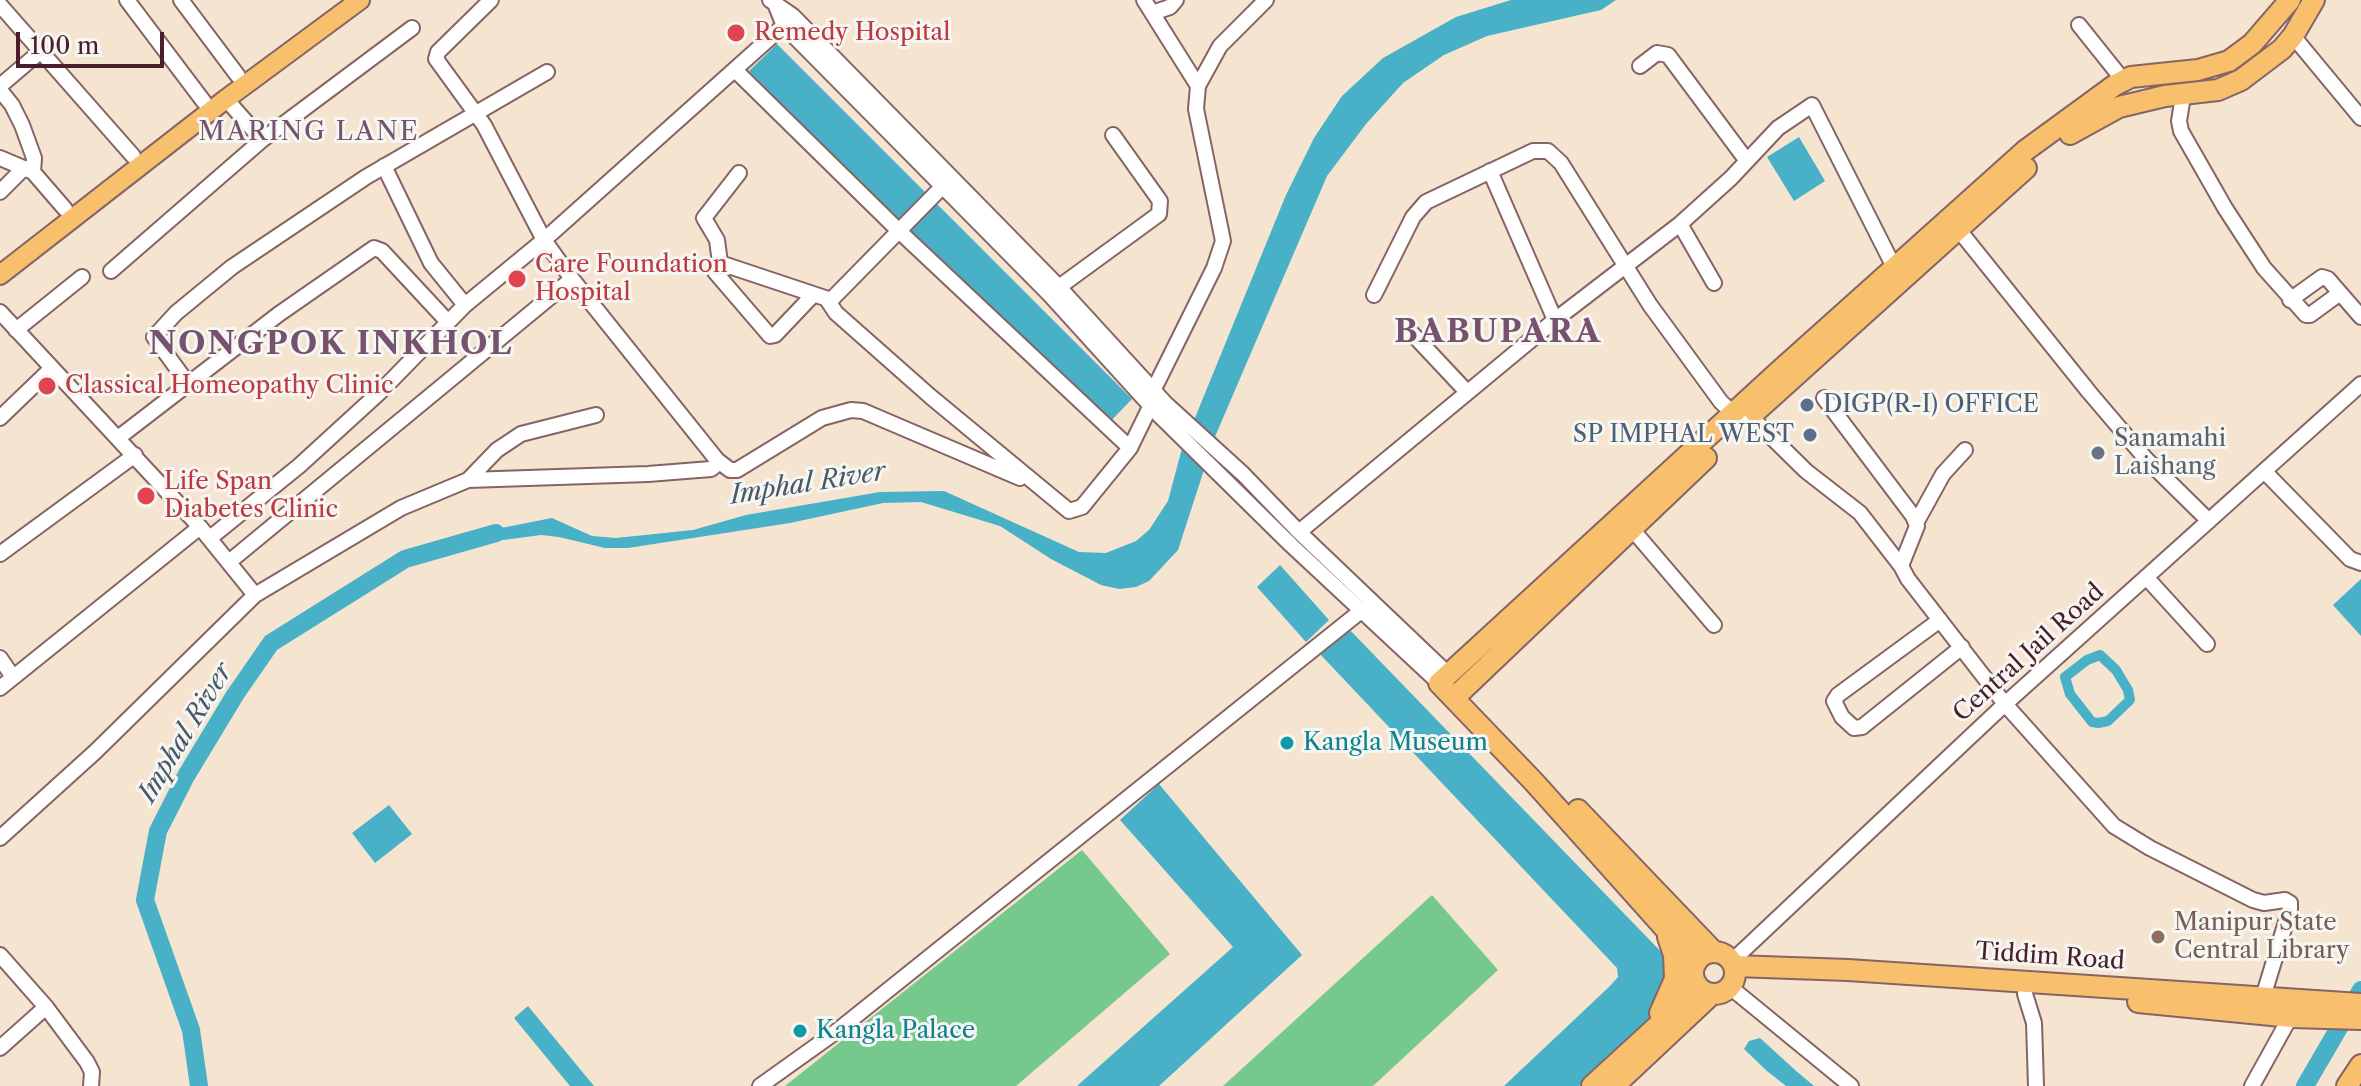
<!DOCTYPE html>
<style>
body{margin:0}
#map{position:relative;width:2361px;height:1086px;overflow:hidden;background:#f4e4d0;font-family:"Libre Caslon Text",serif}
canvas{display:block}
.scale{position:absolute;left:16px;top:32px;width:148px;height:36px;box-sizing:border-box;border:4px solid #4a1f2b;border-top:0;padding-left:10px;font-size:24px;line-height:28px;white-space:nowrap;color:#4a1f2b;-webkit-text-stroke:6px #f6f6f2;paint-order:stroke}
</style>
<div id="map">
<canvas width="2361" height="1086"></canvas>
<div class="scale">100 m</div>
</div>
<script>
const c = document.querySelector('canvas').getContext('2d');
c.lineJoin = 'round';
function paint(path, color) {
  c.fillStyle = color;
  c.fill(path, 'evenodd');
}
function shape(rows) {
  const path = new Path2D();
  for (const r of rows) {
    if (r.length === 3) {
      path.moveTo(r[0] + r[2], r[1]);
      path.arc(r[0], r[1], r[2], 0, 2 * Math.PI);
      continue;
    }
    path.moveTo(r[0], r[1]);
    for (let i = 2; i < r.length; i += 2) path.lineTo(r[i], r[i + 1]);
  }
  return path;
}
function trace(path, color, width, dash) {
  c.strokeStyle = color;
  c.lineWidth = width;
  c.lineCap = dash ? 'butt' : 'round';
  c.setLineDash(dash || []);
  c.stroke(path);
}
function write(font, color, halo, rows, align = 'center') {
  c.font = font + ' "Libre Caslon Text",serif';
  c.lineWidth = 6;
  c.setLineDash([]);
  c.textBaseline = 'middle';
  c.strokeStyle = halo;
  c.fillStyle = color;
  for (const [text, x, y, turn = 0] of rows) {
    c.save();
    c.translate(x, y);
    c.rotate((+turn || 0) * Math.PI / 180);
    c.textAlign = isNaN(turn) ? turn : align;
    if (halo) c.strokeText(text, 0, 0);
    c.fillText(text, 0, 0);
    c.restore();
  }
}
paint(shape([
 [1082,850,1170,954,1016,1086,785,1086],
 [1432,895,1498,970,1373,1086,1223,1086]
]), '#75c98d');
paint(shape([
 [1511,0,1616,0,1601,10,1487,36,1444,55,1403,83,1366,124,1327,176,1214,439,1178,550,1149,581,1136,587,1119,589,1101,585,1051,559,1000,526,921,502,883,503,790,523,628,548,605,548,559,537,541,535,465,545,491,530,552,518,592,536,616,538,693,530,746,515,880,492,944,491,1079,552,1106,553,1136,541,1149,530,1168,501,1181,452,1286,195,1314,138,1342,96,1383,58,1456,17],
 [777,44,1132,399,1108,424,909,234,749,71],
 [1799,137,1825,181,1794,201,1767,157],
 [1280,565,1329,620,1306,642,1257,587],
 [2361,579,2361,636,2333,605],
 [1346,626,1669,960,1671,973,1651,1020,1579,1086,1504,1086,1610,986,1618,977,1617,968,1318,652],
 [1159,784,1302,955,1159,1086,1077,1086,1233,947,1120,820],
 [389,805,412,834,375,863,352,833],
 [528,1006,594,1086,570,1086,514,1018],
 [1760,1038,1795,1070,1814,1086,1786,1086,1767,1071,1744,1049,1749,1041]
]), '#48b1c7');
trace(shape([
 [2100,655,2116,670,2128,690,2130,700,2108,721,2098,723,2092,722,2070,694,2065,677,2087,660,2100,655]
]), '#48b1c7', 10);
trace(shape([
 [199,1086,191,1030,145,900,158,831,186,776,235,695,271,643,405,559,496,533],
 [2305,1086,2361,990]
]), '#48b1c7', 18);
const minor = shape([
 [127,0,204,102],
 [181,0,238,76],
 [770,0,793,16,1059,287,1166,404,1243,474,1299,532,1448,674],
 [1144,0,1198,86],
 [0,5,133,156],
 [776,6,784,26,1050,295,1158,414,1291,545,1439,683],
 [1152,13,1170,7,1176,0],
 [2079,25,2123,80],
 [2293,36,2361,118],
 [1640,66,1657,53,1668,55,1747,161],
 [735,70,899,231,1130,448,1082,507,1069,511,931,397,836,313,828,301],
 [0,86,41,51],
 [0,90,12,105,22,125,34,158,33,172,65,209],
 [2183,96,2179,121,2181,131,2225,208,2264,268,2306,315,2310,315,2340,293],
 [226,99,262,140],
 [0,158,33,172],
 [384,166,431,263,465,305],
 [1490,171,1555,320],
 [0,192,24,168],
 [1680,224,1714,283],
 [1954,224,2089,392,2146,459,2209,521],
 [720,263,717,240,704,218,739,173],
 [111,271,262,140,412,28],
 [1059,287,1159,214,1160,201,1113,135],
 [813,295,775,335,770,336,715,272,715,268,720,263,831,300,942,187],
 [1374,295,1413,217,1426,202,1533,151,1548,151,1561,163,1650,305,1721,402,1734,414,1750,416,1806,471,1860,513,1901,566],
 [2290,300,2322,277,2328,279,2361,317],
 [0,312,200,527,255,595,95,752,0,838],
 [1406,327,1467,392],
 [16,330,82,277],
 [189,385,154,337,176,313,232,267,366,177,547,72],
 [1824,398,1913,516,1917,526,1901,566,1908,579,2005,704,2114,826,2150,848,2253,900,2264,903,2285,900,2290,903,2290,909,2263,997],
 [0,418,52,368],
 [118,438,279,314,374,248,382,251,448,322],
 [1130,448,1151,405,1153,391,1214,268,1223,241,1196,109,1198,86,1220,46,1266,0],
 [717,460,730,470,737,470,822,418,851,410,863,411,1020,478],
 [2264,471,2350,559,2361,563],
 [468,480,497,450,521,434,596,415],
 [1626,522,1714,625],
 [1916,523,1943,474,1965,450],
 [1299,532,1555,320,1680,224,1731,178,1778,128,1812,105,1894,267],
 [210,538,299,466,381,391,465,305,544,240,790,20],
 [0,554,135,455],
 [229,562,572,279],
 [2146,577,2207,644],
 [255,595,401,508,468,480,648,474,711,469,716,465,717,460,572,279,544,240,484,125,436,59,438,52,491,0],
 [1940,620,1838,695,1834,701,1842,717,1854,728,1862,727,1962,647],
 [0,658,13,677],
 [0,688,200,527],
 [0,955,46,1007,87,1062,92,1072,91,1086],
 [1732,961,2005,704,2361,384],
 [2026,982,2025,994,2034,1023,2036,1086],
 [1730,987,1851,1086],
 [0,1048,46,1007],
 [760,1086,837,1031,1361,611],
 [2252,1086,2293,1012]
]);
const major = shape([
 [0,275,226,99,360,0]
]);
const highway = shape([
 [2070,134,2119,107,2165,96,2218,90,2241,80,2282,49,2293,36,2314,0],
 [1755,412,2026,168],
 [1454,698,1706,458],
 [1578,810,1713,951],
 [1714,973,21],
 [1696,963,1534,782,1439,683,1777,373,2026,150,2115,85,2131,77,2198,70,2229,61,2252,44,2290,0],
 [1735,966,1848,970,2361,1004],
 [2138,1002,2292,1017,2361,1019],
 [1660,1013,1675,979,1674,955,1668,937],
 [1592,1086,1663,1021,1696,983],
 [1614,1086,1712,994],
 [2347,1086,2361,1065]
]);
trace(minor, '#866465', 18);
trace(major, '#866465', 22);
trace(highway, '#866465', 24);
trace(minor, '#fff', 14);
trace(major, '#f8bf6c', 18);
trace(highway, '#f8bf6c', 20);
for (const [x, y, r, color] of [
 [736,33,10,"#e0444e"],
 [517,279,10,"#e0444e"],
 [47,386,10,"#e0444e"],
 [1807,405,8,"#5c6f8a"],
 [1810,435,8,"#5c6f8a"],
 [2098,453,8,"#6b7280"],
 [146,496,10,"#e0444e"],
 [1287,743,8,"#0f9aa8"],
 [2158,937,8,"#8d6e63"],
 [800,1031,8,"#0f9aa8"]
]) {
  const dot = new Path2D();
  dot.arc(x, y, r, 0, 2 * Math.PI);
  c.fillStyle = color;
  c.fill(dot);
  trace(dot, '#f6f6f2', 3);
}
write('24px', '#be3a42', '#f6f6f2', [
 ["Remedy Hospital",754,33],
 ["Care Foundation",535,265],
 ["Hospital",535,293],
 ["Classical Homeopathy Clinic",65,386],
 ["Life Span",164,482],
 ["Diabetes Clinic",164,510]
], 'left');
write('24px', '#4e5e75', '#f6f6f2', [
 ["DIGP(R-I) OFFICE",1823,405],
 ["SP IMPHAL WEST",1794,435,"right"]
], 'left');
write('24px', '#5b616d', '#f6f6f2', [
 ["Sanamahi",2114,439],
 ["Laishang",2114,467]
], 'left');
write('24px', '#4a1f2b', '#f6f6f2', [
 ["Central Jail Road",2029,653,-42],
 ["Tiddim Road",2050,957,4]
]);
write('24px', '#0d838f', '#f6f6f2', [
 ["Kangla Museum",1303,743],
 ["Kangla Palace",816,1031]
], 'left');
write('24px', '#785e54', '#f6f6f2', [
 ["Manipur State",2174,923],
 ["Central Library",2174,951]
], 'left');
c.letterSpacing = '2px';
write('26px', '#77526e', '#f6f6f2', [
 ["MARING LANE",309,132]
]);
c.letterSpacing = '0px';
write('italic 26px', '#495969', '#f6f6f2', [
 ["Imphal River",808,484,-9],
 ["Imphal River",186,733,-59]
]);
c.letterSpacing = '2px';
write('bold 32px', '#77526e', '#f6f6f2', [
 ["BABUPARA",1498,333],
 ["NONGPOK INKHOL",331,345]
]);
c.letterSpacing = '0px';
</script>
